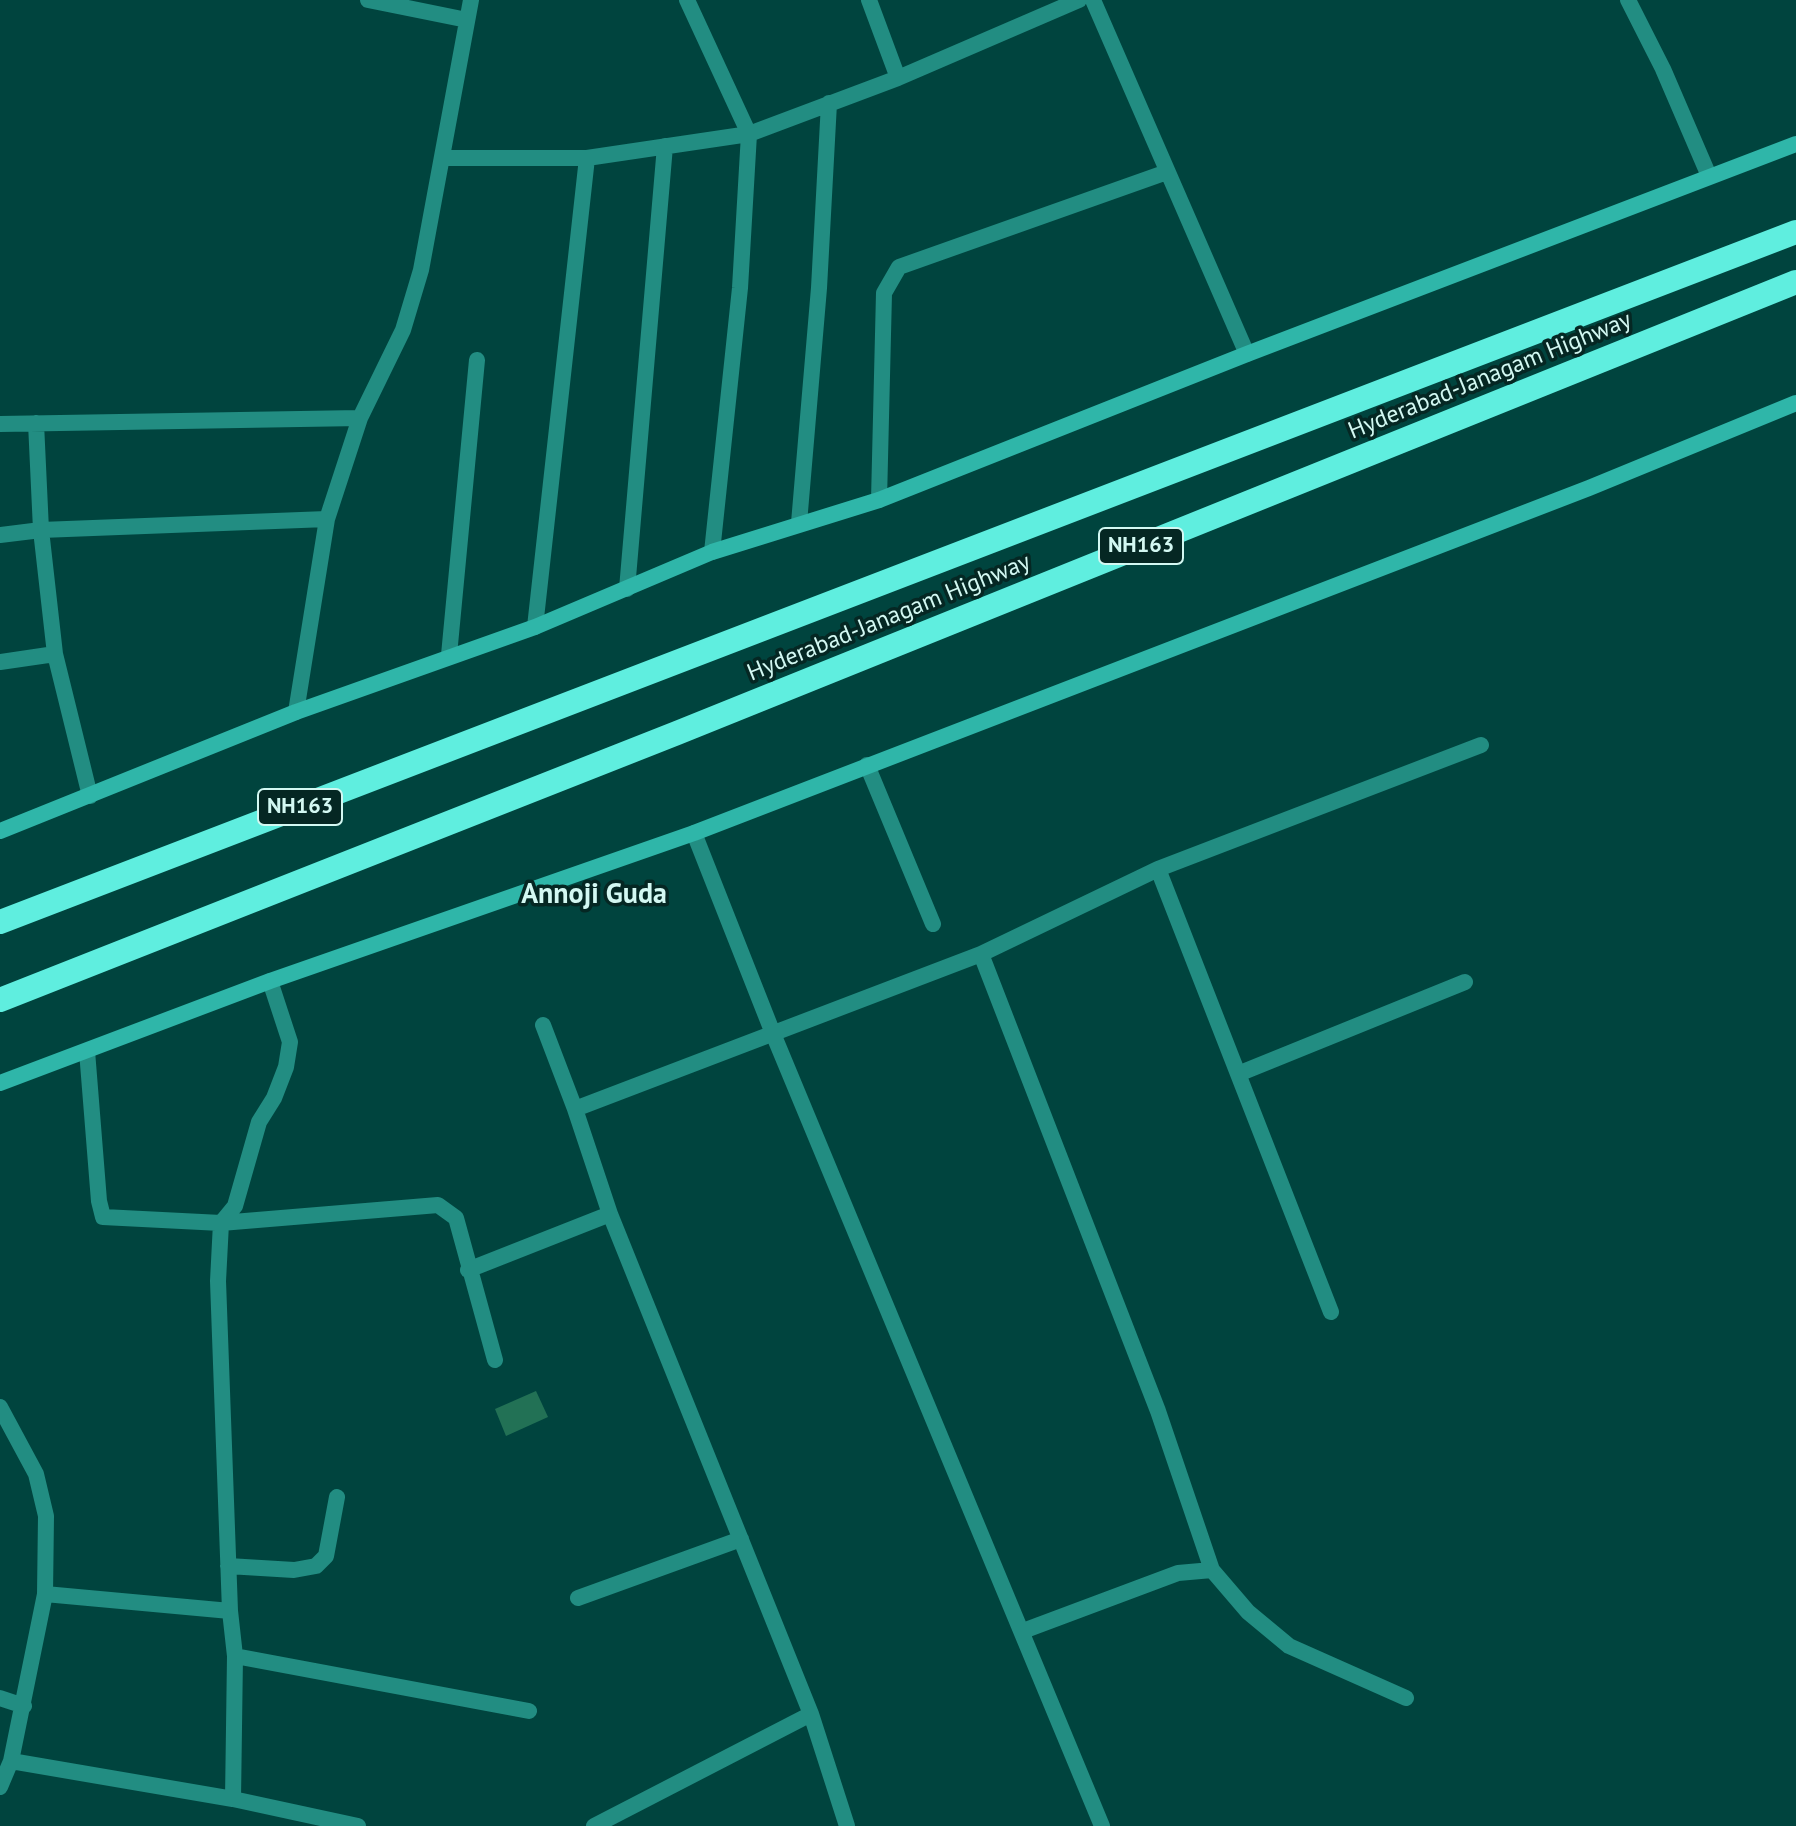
<!DOCTYPE html>
<style>
body{margin:0}
canvas{display:block;background:#00443e}
</style>
<canvas width="1796" height="1826"></canvas>
<script>
const c = document.querySelector('canvas').getContext('2d');
c.lineJoin = 'round';
function paint(path, color) {
  c.fillStyle = color;
  c.fill(path, 'evenodd');
}
function shape(rows) {
  const path = new Path2D();
  for (const r of rows) {
    path.moveTo(r[0], r[1]);
    for (let i = 2; i < r.length; i += 2) path.lineTo(r[i], r[i + 1]);
  }
  return path;
}
function trace(path, color, width, dash) {
  c.strokeStyle = color;
  c.lineWidth = width;
  c.lineCap = dash ? 'butt' : 'round';
  c.setLineDash(dash || []);
  c.stroke(path);
}
function write(font, color, halo, rows, align = 'center') {
  c.font = font + ' "PT Sans",sans-serif';
  c.lineWidth = 7;
  c.setLineDash([]);
  c.textBaseline = 'middle';
  c.strokeStyle = halo;
  c.fillStyle = color;
  for (const [text, x, y, turn = 0] of rows) {
    c.save();
    c.translate(x, y);
    c.rotate((+turn || 0) * Math.PI / 180);
    c.textAlign = isNaN(turn) ? turn : align;
    if (halo) c.strokeText(text, 0, 0);
    c.fillText(text, 0, 0);
    c.restore();
  }
}
paint(shape([
 [536,1391,548,1417,506,1436,495,1409]
]), '#227155');
trace(shape([
 [1628,0,1663,69,1709,176],
 [867,765,933,924]
]), '#228d82', 16);
trace(shape([
 [368,0,467,20],
 [687,0,749,134,740,288,712,552],
 [869,0,898,78],
 [1093,0,1247,354],
 [444,158,587,158,749,134,898,78,1079,0],
 [0,424,360,418],
 [879,500,884,293,899,267,1167,172],
 [799,523,819,288,829,103],
 [0,535,41,530,327,519],
 [627,589,665,146],
 [535,627,587,158],
 [55,654,90,796],
 [449,655,477,360],
 [0,662,55,654,41,530,36,423],
 [296,712,327,519,360,418,403,330,421,270,471,0],
 [694,833,774,1036,1102,1826],
 [1158,869,1331,1312],
 [981,954,1158,1411,1212,1570,1248,1612,1289,1646,1406,1698],
 [543,1025,575,1109],
 [87,1051,99,1201,103,1217,221,1223,438,1205,456,1218,495,1360],
 [1238,1074,1465,982],
 [468,1270,610,1214],
 [0,1407,36,1474,46,1516,45,1594,11,1761,0,1787],
 [228,1566,294,1570,316,1566,326,1556,337,1497],
 [45,1594,230,1611],
 [578,1598,741,1539],
 [1023,1631,1178,1573,1212,1570],
 [235,1656,529,1711],
 [0,1698,24,1706],
 [11,1761,233,1799,358,1826],
 [233,1799,235,1656,230,1611,218,1281,221,1223,235,1206,259,1122,274,1098,286,1067,290,1042,270,981],
 [594,1826,811,1714],
 [847,1826,811,1714,610,1214,575,1109,981,954,1158,869,1481,745]
]), '#228d82', 16);
trace(shape([
 [0,831,296,712,535,627,712,552,879,500,1247,354,1796,144],
 [0,1083,270,981,694,833,1589,488,1796,403]
]), '#2fb6a9', 16);
trace(shape([
 [0,922,1796,232],
 [0,1000,677,733,1796,282]
]), '#5feedf', 24);
for (const [x, y, w] of [
 [1141,546,84],
 [300,807,84]
]) {
  const box = new Path2D();
  box.roundRect(x - w / 2, y - 18, w, 36, 6);
  c.fillStyle = '#052723';
  c.fill(box);
  trace(box, '#d3f8f2', 2);
}
write('bold 22px', '#d3f8f2', null, [
 ["NH163",1141,546],
 ["NH163",300,807]
]);
write('24px', '#d3f8f2', '#052723', [
 ["Hyderabad-Janagam Highway",1490,376,-22],
 ["Hyderabad-Janagam Highway",889,618,-22]
]);
write('bold 28px', '#d3f8f2', '#052723', [
 ["Annoji Guda",594,895]
]);
</script>
